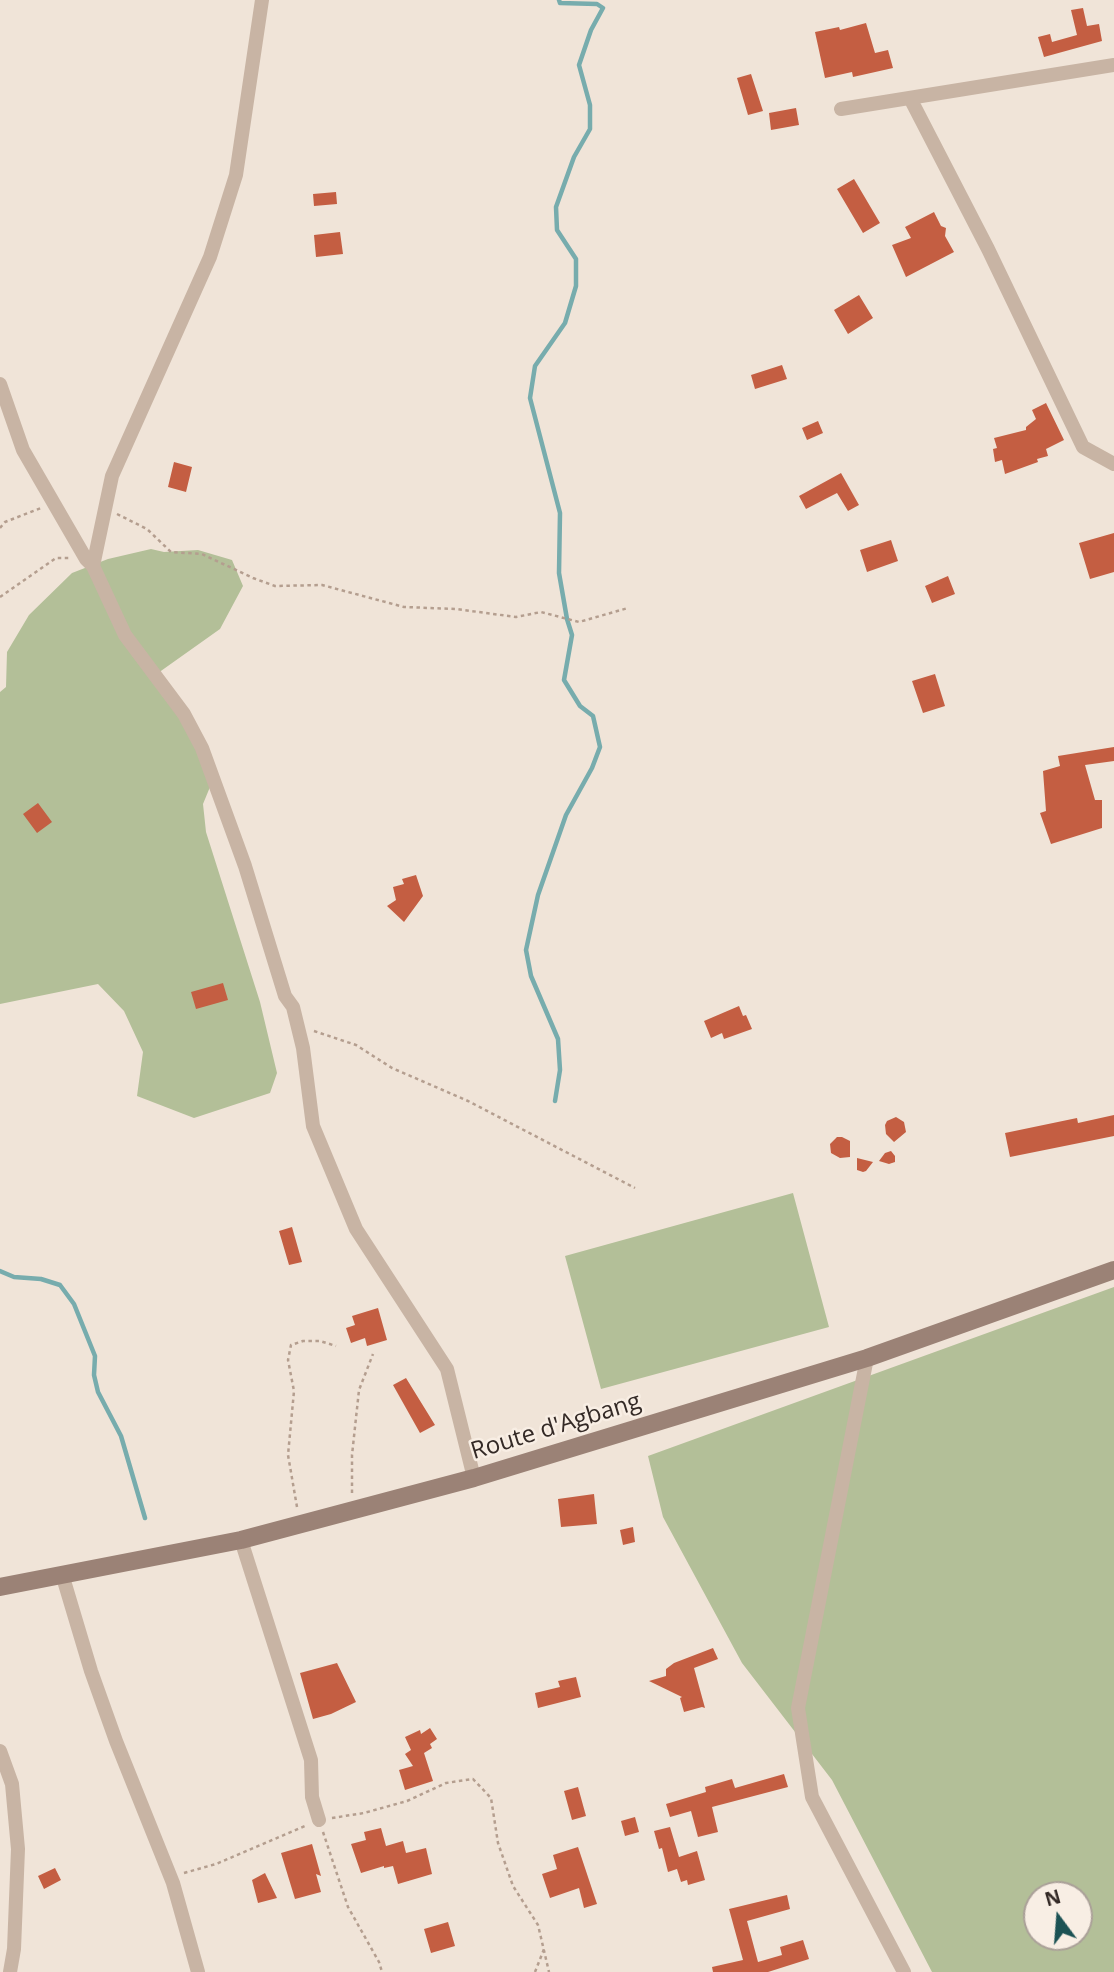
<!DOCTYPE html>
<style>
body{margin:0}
#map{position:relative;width:1114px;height:1972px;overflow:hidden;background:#f0e4d8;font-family:"Open Sans",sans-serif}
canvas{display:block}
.north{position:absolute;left:1023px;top:1881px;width:70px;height:70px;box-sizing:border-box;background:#f8eee4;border:2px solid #aaa098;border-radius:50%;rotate:344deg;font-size:19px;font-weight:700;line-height:28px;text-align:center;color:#342a26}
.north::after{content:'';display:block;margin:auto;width:24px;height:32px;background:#1c5254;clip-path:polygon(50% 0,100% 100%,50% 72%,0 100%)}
</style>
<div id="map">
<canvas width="1114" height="1972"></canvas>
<div class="north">N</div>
</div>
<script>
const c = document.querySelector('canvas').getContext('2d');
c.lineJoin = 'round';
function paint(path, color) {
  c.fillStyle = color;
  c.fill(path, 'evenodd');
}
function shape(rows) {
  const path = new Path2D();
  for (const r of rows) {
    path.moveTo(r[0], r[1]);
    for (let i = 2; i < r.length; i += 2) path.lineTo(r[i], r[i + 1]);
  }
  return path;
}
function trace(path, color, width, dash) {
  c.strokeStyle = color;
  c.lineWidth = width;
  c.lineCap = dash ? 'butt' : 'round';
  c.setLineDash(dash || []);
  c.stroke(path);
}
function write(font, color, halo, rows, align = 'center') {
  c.font = font + ' "Open Sans",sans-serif';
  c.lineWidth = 5;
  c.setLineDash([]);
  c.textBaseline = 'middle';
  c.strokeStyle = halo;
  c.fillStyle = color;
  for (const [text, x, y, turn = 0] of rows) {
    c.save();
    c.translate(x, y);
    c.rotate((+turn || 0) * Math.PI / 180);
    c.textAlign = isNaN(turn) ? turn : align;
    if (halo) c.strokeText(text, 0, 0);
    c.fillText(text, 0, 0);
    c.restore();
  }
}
paint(shape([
 [151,549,164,552,198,550,232,560,243,586,220,629,151,678,199,743,210,787,203,804,206,832,260,1002,277,1073,270,1093,194,1118,137,1096,143,1052,124,1011,98,984,0,1004,0,692,6,687,7,652,29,615,72,573,108,559],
 [793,1193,829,1327,601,1389,565,1256],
 [1114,1287,1114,1972,932,1972,832,1780,742,1663,663,1517,648,1456],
 [1037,1895,1079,1895,1079,1937,1037,1937]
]), '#b3bf98');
trace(shape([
 [555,1101,560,1070,558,1039,531,976,526,950,538,895,566,815,592,768,600,747,593,716,580,706,564,680,572,635,567,619,559,573,560,513,530,398,535,366,565,323,576,286,576,259,557,230,556,207,574,157,590,129,590,105,579,65,591,30,603,8,597,4,560,3,559,0],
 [0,1271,14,1277,41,1279,60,1285,74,1304,95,1356,94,1375,98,1392,121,1436,145,1518]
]), '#77acad', 4.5);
paint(shape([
 [1083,8,1087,26,1099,24,1102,41,1044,57,1038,37,1050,34,1052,42,1077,35,1071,10],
 [866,23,875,53,888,50,893,68,853,77,852,72,825,78,815,32,839,27,840,30],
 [751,74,763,111,748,115,737,78],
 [796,108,799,125,771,130,769,113],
 [854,179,880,223,863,233,837,189],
 [336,192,337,204,314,206,313,194],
 [934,212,941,226,946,228,945,236,954,252,906,277,892,245,911,238,905,227],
 [340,232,343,254,316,257,314,235],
 [859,295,873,318,848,334,834,310],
 [782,365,787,379,755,389,751,375],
 [1046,403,1064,440,1046,449,1048,456,1037,459,1038,462,1005,474,1002,460,995,462,993,449,997,448,994,438,1026,430,1026,427,1036,419,1032,410],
 [818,421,823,433,807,440,802,428],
 [174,462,192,467,186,492,168,487],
 [841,473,859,505,848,511,837,493,806,509,799,496],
 [1114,533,1114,572,1090,579,1079,543],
 [891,540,898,561,867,572,860,550],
 [948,576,955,594,932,603,925,586],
 [935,674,945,706,923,713,912,681],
 [1114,747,1114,761,1085,765,1095,800,1102,800,1102,828,1051,844,1040,813,1046,811,1043,771,1060,766,1058,756],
 [38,803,52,822,37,833,23,814],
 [416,875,423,896,404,922,387,906,396,900,393,887,404,884,402,879],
 [223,983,228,1000,196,1009,191,992],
 [739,1006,743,1016,746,1015,752,1029,724,1039,722,1033,711,1038,704,1021],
 [1114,1115,1114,1136,1010,1157,1005,1133,1077,1118,1078,1123],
 [896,1117,904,1122,906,1132,894,1142,886,1134,885,1125,887,1121],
 [837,1137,842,1137,850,1141,850,1157,840,1158,831,1153,830,1144],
 [891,1151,895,1156,895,1162,889,1164,879,1161,885,1153],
 [857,1158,873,1162,866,1171,863,1172,857,1170],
 [292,1227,302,1262,289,1265,279,1231],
 [378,1308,387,1340,367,1346,365,1338,351,1343,346,1328,355,1325,352,1316],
 [406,1378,435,1425,420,1433,393,1385],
 [594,1494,597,1524,561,1527,558,1499],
 [633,1527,635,1542,623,1545,620,1530],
 [713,1648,718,1659,694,1668,705,1708,702,1707,684,1712,680,1698,682,1697,649,1681,666,1676,666,1669,674,1663],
 [337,1663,356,1702,331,1714,313,1719,300,1673],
 [576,1677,581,1697,538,1708,535,1693,560,1687,558,1681],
 [430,1728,437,1739,430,1744,432,1748,424,1753,433,1781,405,1790,399,1770,413,1766,405,1754,411,1750,405,1737,420,1730,421,1734],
 [784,1774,788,1787,712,1807,718,1832,698,1837,691,1811,670,1817,666,1804,706,1792,705,1787,732,1779,735,1788],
 [578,1787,586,1816,572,1820,564,1791],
 [635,1817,639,1832,625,1836,621,1821],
 [670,1827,679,1857,697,1851,705,1880,688,1885,687,1880,681,1882,677,1869,668,1872,662,1848,659,1849,654,1831],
 [381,1828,386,1846,403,1841,406,1853,426,1848,432,1874,398,1884,393,1866,384,1868,384,1866,361,1873,351,1844,366,1840,364,1832],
 [312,1844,321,1876,316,1874,321,1892,295,1899,281,1853],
 [578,1847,597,1904,584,1908,579,1888,550,1898,542,1874,557,1869,553,1855],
 [55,1868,61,1880,44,1889,38,1876],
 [265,1873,277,1898,258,1903,252,1880],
 [787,1895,790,1909,747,1921,758,1962,782,1955,780,1947,803,1940,809,1959,768,1972,713,1972,712,1967,743,1960,729,1909],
 [448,1922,455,1946,431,1953,424,1929]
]), '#c45e42');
trace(shape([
 [117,514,147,529,171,552,202,554,253,578,275,586,322,585,404,607,456,609,516,617,541,612,579,622,628,608],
 [0,528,5,522,41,508],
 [0,597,56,558,69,558],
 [314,1031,356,1045,392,1068,468,1101,635,1188],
 [352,1493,352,1455,359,1390,373,1354],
 [297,1507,288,1455,294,1391,288,1360,291,1345,303,1341,320,1341,336,1346],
 [332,1818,364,1813,407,1801,446,1783,473,1779,491,1798,498,1843,513,1886,538,1925,549,1972],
 [323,1832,348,1907,379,1962,382,1972],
 [184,1873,216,1864,305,1826],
 [535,1972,544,1949]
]), '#b49e8f', 2.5, [3.5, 3.5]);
trace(shape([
 [262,0,236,175,210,257,112,476,93,566,125,635,184,714,202,748,245,866,285,996,293,1007,303,1048,313,1126,356,1229,447,1369,474,1478],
 [911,100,988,249,1083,447,1114,464],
 [841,109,1114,65],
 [0,384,23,450,86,559,93,566],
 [867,1358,798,1708,812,1797,904,1972],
 [241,1540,311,1760,312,1797,319,1820],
 [62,1574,91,1671,116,1741,173,1883,198,1972],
 [0,1751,12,1784,18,1849,14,1949,10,1972]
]), '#c8b4a4', 14);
trace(shape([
 [0,1587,241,1540,474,1478,867,1358,1114,1270]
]), '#9b8276', 18);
write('24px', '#342a26', '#f8eee4', [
 ["Route d'Agbang",556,1427,-17]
]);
</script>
